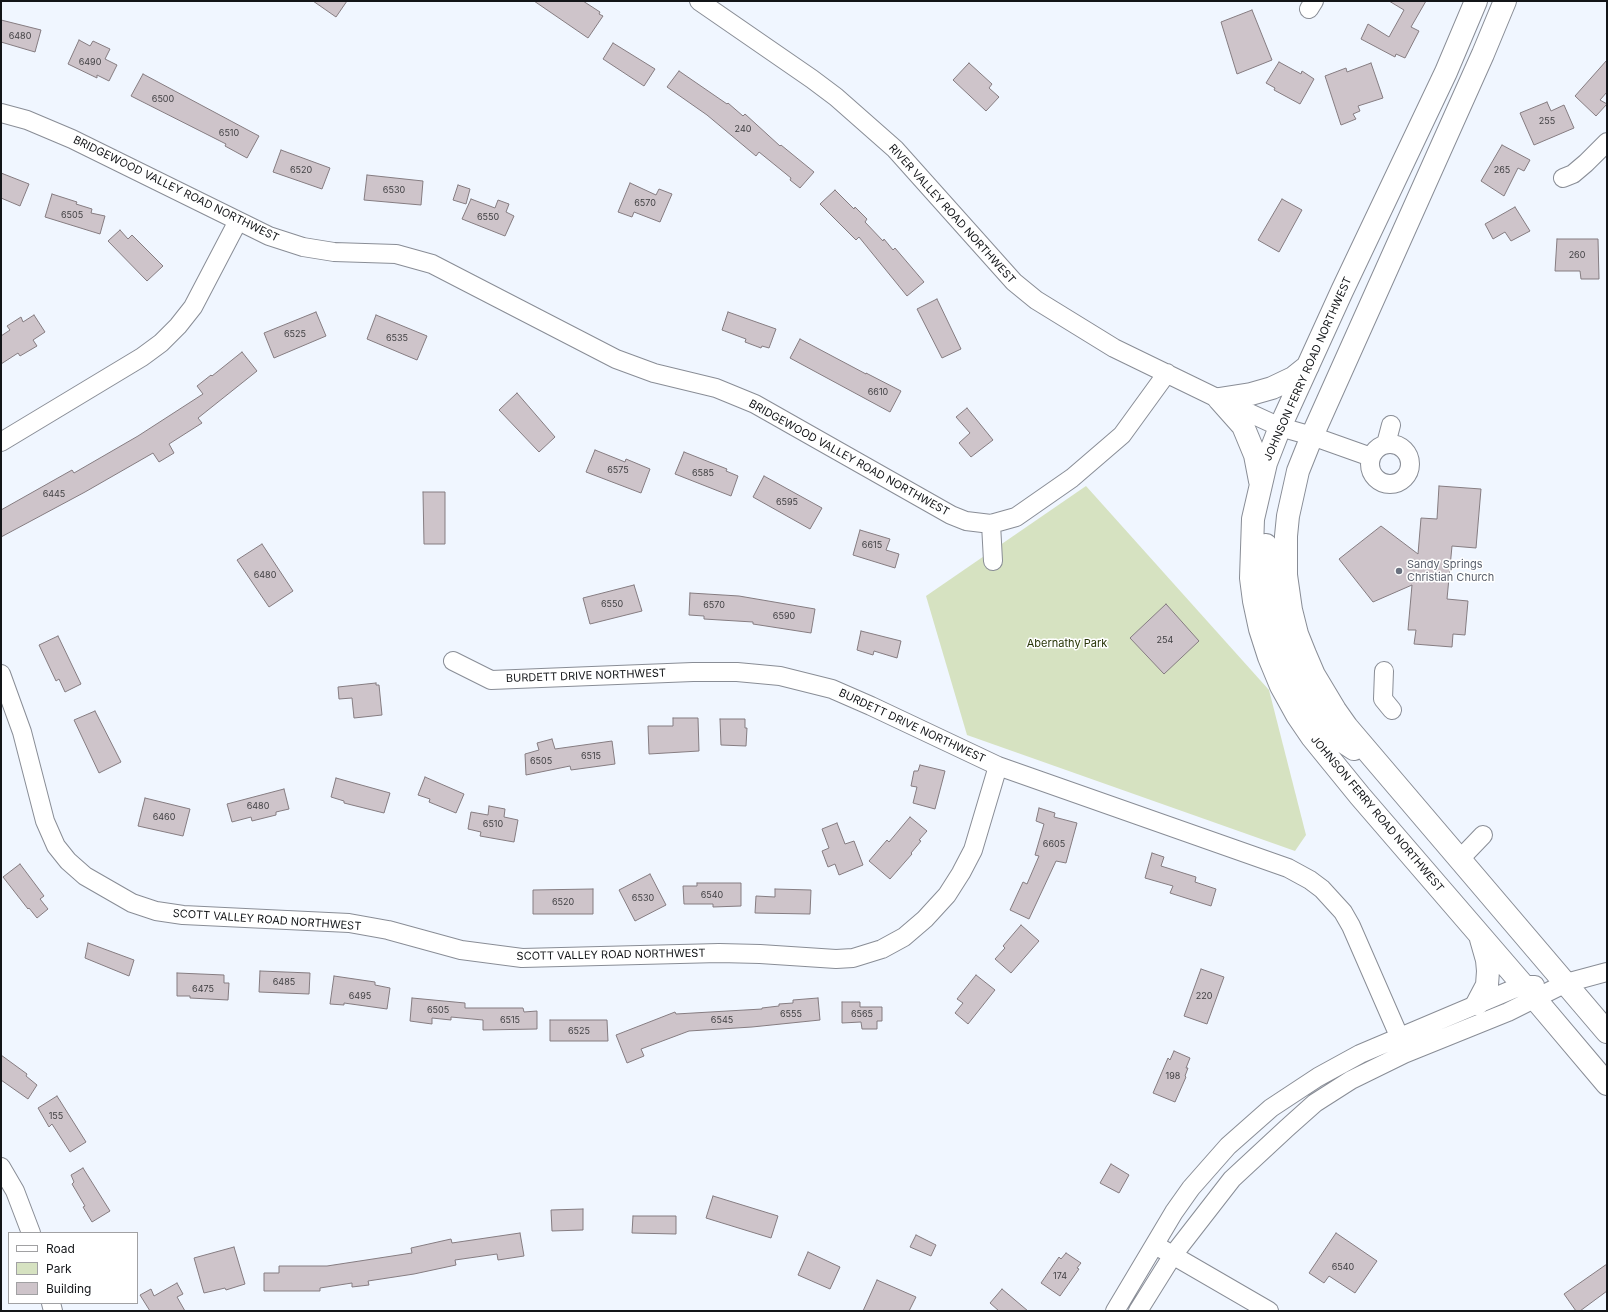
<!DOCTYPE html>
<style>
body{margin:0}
#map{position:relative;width:1608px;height:1312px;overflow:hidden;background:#f0f6ff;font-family:Inter,sans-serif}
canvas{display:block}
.frame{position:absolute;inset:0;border:2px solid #131518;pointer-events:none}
.legend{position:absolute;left:8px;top:1232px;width:130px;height:72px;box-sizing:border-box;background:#fff;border:1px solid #a1a1a3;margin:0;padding:5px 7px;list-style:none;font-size:12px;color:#131518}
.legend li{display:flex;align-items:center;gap:8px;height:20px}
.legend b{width:20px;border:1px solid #a1a1a3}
</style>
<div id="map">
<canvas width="1608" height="1312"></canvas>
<div class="frame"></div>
<ul class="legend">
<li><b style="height:5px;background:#fff"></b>Road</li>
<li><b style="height:11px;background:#d6e2c1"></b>Park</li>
<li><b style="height:11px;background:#cec4ca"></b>Building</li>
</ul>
</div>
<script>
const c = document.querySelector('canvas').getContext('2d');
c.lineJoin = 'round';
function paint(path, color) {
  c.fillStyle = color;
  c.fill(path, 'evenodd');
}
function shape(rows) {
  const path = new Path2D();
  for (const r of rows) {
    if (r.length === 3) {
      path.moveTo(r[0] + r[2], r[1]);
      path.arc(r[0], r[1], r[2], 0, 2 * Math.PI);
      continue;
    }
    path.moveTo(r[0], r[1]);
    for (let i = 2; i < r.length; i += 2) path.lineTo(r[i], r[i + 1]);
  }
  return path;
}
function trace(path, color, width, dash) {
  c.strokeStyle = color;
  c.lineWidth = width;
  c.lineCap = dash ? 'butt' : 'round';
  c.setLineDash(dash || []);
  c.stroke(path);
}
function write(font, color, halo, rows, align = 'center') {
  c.font = font + ' Inter,sans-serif';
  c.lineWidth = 3;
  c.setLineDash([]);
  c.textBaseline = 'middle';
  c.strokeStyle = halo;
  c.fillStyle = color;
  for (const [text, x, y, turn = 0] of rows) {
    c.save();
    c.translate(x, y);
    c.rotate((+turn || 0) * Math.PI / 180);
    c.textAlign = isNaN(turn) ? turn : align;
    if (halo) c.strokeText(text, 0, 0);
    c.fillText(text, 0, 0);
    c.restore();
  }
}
paint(shape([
 [1086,486,1269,690,1306,835,1295,851,967,735,926,596]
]), '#d6e2c1');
const building = shape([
 [313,1,347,1,336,17,313,1],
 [534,1,583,1,600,12,599,14,603,16,588,38,534,1],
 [1389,1,1426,1,1411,27,1419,31,1405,58,1396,54,1395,57,1361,39,1368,24,1389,37,1404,10,1389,1],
 [1252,10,1272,60,1237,74,1221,22,1252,10],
 [1,20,41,30,35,52,1,42,1,20],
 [79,40,90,46,93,41,110,49,105,59,117,65,109,81,97,75,97,78,68,64,79,40],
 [613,43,655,69,644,86,603,59,613,43],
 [1607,60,1607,92,1600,100,1607,104,1596,116,1575,96,1607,60],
 [1279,62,1301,74,1302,71,1314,79,1300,104,1274,90,1275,88,1266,83,1279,62],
 [969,63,992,84,989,88,999,97,986,111,953,80,969,63],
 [1371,63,1383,98,1358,106,1360,111,1353,114,1356,119,1341,125,1325,76,1346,68,1347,72,1371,63],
 [679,71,727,104,728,103,743,116,745,114,780,146,781,145,814,172,800,188,790,180,791,178,759,152,756,156,707,115,667,87,679,71],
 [143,74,259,136,247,158,225,146,226,144,131,96,143,74],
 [1547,102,1551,111,1564,105,1574,128,1534,145,1520,113,1547,102],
 [1502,145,1530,160,1524,171,1518,168,1504,196,1481,181,1502,145],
 [281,150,330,168,322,189,273,172,281,150],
 [1,173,29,184,20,206,1,198,1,173],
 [367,175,423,181,421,205,364,200,367,175],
 [630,183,656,195,659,189,672,194,660,222,634,212,632,217,618,212,630,183],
 [458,185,470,189,466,204,453,200,458,185],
 [835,190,854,209,855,207,867,219,865,222,883,241,884,239,893,250,895,248,924,282,907,296,859,237,856,240,820,204,835,190],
 [52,194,77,202,76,204,92,209,91,213,105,216,100,234,45,217,52,194],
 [471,199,495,208,498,200,509,204,506,212,514,216,505,236,462,219,471,199],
 [1282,199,1302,210,1279,252,1258,240,1282,199],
 [1515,207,1530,231,1511,241,1505,232,1493,239,1485,224,1515,207],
 [120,230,128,239,132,235,163,266,147,281,108,241,120,230],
 [1557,239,1598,239,1599,279,1581,279,1580,271,1555,271,1557,239],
 [937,299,961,349,942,358,917,309,937,299],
 [316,312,326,336,274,358,264,333,316,312],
 [728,312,776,329,769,348,762,346,761,348,745,342,746,339,722,330,728,312],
 [34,315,45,332,33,340,37,346,20,356,18,353,1,364,1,336,10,330,7,326,21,317,23,322,34,315],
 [376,315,427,336,417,360,367,339,376,315],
 [800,339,866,374,866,373,901,391,890,412,790,358,800,339],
 [242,352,257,371,198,418,202,423,169,444,174,453,159,462,153,453,85,492,1,537,1,510,72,470,74,473,138,436,203,394,197,386,211,375,212,376,242,352],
 [517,393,555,437,539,452,499,410,517,393],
 [967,408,993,440,971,457,959,443,970,433,956,417,967,408],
 [595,450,625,462,626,459,650,469,641,493,586,472,595,450],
 [684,452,727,469,726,471,738,476,731,496,675,474,684,452],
 [764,476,822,508,810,529,753,497,764,476],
 [1439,486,1481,489,1476,548,1452,546,1447,599,1468,601,1465,635,1453,634,1452,647,1414,644,1416,630,1408,630,1412,585,1373,602,1339,559,1381,526,1418,554,1421,518,1437,519,1439,486],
 [423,492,445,492,445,544,424,544,423,492],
 [860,530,890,539,886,550,899,554,895,568,853,555,860,530],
 [262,544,293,591,269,607,237,560,262,544],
 [634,585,642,611,590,624,583,598,634,585],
 [690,593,739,596,815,609,811,633,753,624,753,622,704,619,704,616,689,615,690,593],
 [1166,604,1199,641,1164,674,1130,638,1166,604],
 [861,631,901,641,897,658,874,651,873,655,857,650,861,631],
 [58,636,81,684,65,692,59,679,56,681,39,645,58,636],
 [376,683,376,685,379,685,382,715,354,718,352,698,339,699,338,687,376,683],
 [95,711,121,762,99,773,74,720,95,711],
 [673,718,698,718,699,751,649,754,648,726,673,726,673,718],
 [720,719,745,719,745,728,747,728,746,746,721,745,720,719],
 [552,739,555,749,612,741,615,764,571,770,570,766,526,775,525,754,539,750,537,743,552,739],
 [920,765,945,771,935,809,913,803,917,787,911,786,914,771,918,771,920,765],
 [425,777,464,794,456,813,429,802,430,799,418,795,425,777],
 [336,778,390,793,384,813,344,803,344,801,331,797,336,778],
 [284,789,289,809,276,812,276,815,252,821,251,817,232,822,227,804,284,789],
 [145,798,190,809,183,836,138,826,145,798],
 [489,806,505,809,504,817,518,820,514,842,480,836,481,832,468,829,471,812,488,815,489,806],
 [1039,808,1055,813,1054,817,1077,823,1066,863,1056,861,1029,919,1010,910,1023,882,1027,884,1039,856,1035,855,1044,824,1036,821,1039,808],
 [910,817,927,831,919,840,921,841,911,853,912,854,890,879,869,861,887,840,889,842,910,817],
 [837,823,845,844,854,841,863,865,839,875,835,864,828,867,822,851,829,848,822,829,837,823],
 [1152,853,1164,857,1161,866,1196,877,1195,882,1216,889,1211,906,1170,893,1173,886,1145,878,1152,853],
 [20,864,44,896,40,899,48,909,37,918,29,908,28,909,3,877,20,864],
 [650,874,666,905,635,921,619,890,650,874],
 [697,883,741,883,741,906,713,907,713,904,684,904,683,886,697,886,697,883],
 [593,889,593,914,533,914,533,890,593,889],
 [775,889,811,890,810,914,755,913,756,896,775,897,775,889],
 [1021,925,1039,941,1011,973,995,959,1005,948,1003,946,1021,925],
 [88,943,134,960,129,976,85,958,88,943],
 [1201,969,1224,977,1207,1024,1184,1016,1201,969],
 [260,971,310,973,309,994,259,992,260,971],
 [177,973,224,975,224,983,229,983,228,1000,190,998,190,996,177,996,177,973],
 [976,975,995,990,968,1024,955,1013,963,1003,957,999,976,975],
 [334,976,375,982,375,985,390,988,387,1009,344,1003,344,1005,330,1004,334,976],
 [412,998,465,1003,465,1008,523,1008,524,1012,537,1011,537,1029,483,1030,483,1020,451,1017,451,1020,432,1018,432,1024,410,1021,412,998],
 [818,998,820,1020,752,1027,689,1031,641,1049,644,1056,627,1063,616,1035,675,1012,676,1014,762,1009,762,1008,779,1006,779,1004,793,1003,793,1000,818,998],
 [842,1002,860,1002,860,1007,882,1007,882,1021,877,1021,877,1029,862,1029,861,1022,842,1023,842,1002],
 [550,1020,607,1020,608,1041,550,1041,550,1020],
 [1174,1051,1190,1058,1186,1068,1188,1068,1185,1076,1186,1077,1175,1102,1153,1093,1168,1058,1170,1060,1174,1051],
 [1,1055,27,1074,26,1076,37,1085,28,1099,1,1080,1,1055],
 [57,1096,86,1142,70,1152,52,1124,49,1127,38,1108,57,1096],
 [1111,1164,1129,1175,1119,1193,1100,1183,1111,1164],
 [83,1168,110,1211,92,1222,83,1207,85,1206,72,1184,74,1182,71,1175,83,1168],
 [713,1196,778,1216,771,1238,706,1218,713,1196],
 [583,1209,583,1230,552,1231,551,1210,583,1209],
 [633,1216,676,1216,676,1234,632,1233,633,1216],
 [520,1233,524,1256,498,1260,497,1254,455,1260,456,1265,414,1274,368,1281,369,1285,352,1287,352,1283,320,1288,320,1291,264,1291,264,1273,279,1273,279,1266,327,1266,412,1253,411,1248,451,1239,452,1243,520,1233],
 [1336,1233,1377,1261,1355,1293,1329,1276,1324,1283,1309,1273,1336,1233],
 [916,1235,936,1245,931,1256,910,1247,916,1235],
 [234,1247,245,1284,226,1290,225,1288,204,1293,194,1258,234,1247],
 [808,1252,840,1267,830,1289,798,1275,808,1252],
 [1066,1253,1081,1263,1077,1268,1079,1269,1060,1296,1041,1283,1059,1257,1061,1259,1066,1253],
 [1607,1264,1607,1291,1580,1311,1576,1311,1564,1294,1607,1264],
 [877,1280,916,1297,909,1311,863,1311,877,1280],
 [177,1283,183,1294,177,1297,185,1311,150,1311,140,1295,151,1289,154,1296,177,1283],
 [1002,1289,1028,1311,999,1311,990,1303,1002,1289]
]);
paint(building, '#cec4ca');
trace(building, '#857c81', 1);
const minor = shape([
 [699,1,812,79,836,97,895,149,1014,282,1036,300,1114,348,1219,399,1280,427,1312,436,1371,457],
 [1309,9,1314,1],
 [1,113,27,120,72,139,269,236,303,247,334,252,396,254,432,264,616,359,654,373,716,388,755,404,951,515,966,521,991,524,1016,517,1072,478,1122,435,1167,373],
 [1563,178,1573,174,1586,163,1607,142],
 [1,442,142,357,161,343,178,326,193,307,238,221],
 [1390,464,20],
 [1386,444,1391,425],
 [991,524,993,561],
 [453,661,491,680,693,672,737,672,780,676,832,689,871,706,998,766,1288,868,1310,880,1322,889,1343,912,1351,926,1399,1036],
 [1384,671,1383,699,1392,710],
 [1,674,22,732,45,821,56,846,68,861,85,876,132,903,156,911,183,915,349,923,388,930,461,950,522,958,719,953,760,954,836,959,853,958,882,949,904,937,925,919,947,895,961,873,973,850,998,766],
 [1460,859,1483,835],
 [1,1167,15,1191,31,1233],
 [1162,1249,1269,1311],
 [51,1303,53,1311],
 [1115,1311,1174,1212,1191,1188,1228,1146,1271,1108,1318,1077,1360,1054,1523,985,1535,985],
 [1138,1311,1173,1255,1232,1179,1287,1128,1315,1103,1351,1080,1404,1054,1508,1012,1566,983,1607,972]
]);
const major = shape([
 [1476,1,1446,72,1342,291,1280,427,1266,463,1253,519,1251,578,1254,601,1260,629,1269,657,1281,686,1297,715,1312,737,1360,796,1536,1000,1607,1084],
 [1505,1,1483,54,1312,436,1298,471,1288,516,1286,536,1286,575,1291,610,1297,634,1305,654,1314,675,1335,710,1347,727,1607,1032],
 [1219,399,1243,426,1255,455,1260,481],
 [1219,399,1251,394,1272,388,1293,378,1308,366],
 [1266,545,1267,580,1271,610,1280,644,1292,675,1300,692,1318,718,1342,741,1354,749],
 [1477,1004,1487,985,1488,971,1487,960,1481,939]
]);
trace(minor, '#898d96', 20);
trace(major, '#898d96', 24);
trace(minor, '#fff', 18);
trace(major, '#fff', 22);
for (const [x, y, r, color] of [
 [1399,571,4,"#6b7280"]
]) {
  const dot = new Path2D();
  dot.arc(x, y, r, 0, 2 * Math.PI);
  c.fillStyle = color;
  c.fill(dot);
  trace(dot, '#fff', 1.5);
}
write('9px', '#424144', null, [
 ["6480",20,36],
 ["6490",90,62],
 ["6500",163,99],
 ["255",1547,121],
 ["240",743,129],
 ["6510",229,133],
 ["6520",301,170],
 ["265",1502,170],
 ["6530",394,190],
 ["6570",645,203],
 ["6505",72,215],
 ["6550",488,217],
 ["260",1577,255],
 ["6525",295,334],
 ["6535",397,338],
 ["6610",878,392],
 ["6575",618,470],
 ["6585",703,473],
 ["6445",54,494],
 ["6595",787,502],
 ["6615",872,545],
 ["6480",265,575],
 ["6550",612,604],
 ["6570",714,605],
 ["6590",784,616],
 ["254",1165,640],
 ["6515",591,756],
 ["6505",541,761],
 ["6480",258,806],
 ["6460",164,817],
 ["6510",493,824],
 ["6605",1054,844],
 ["6540",712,895],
 ["6530",643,898],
 ["6520",563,902],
 ["6485",284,982],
 ["6475",203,989],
 ["6495",360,996],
 ["220",1204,996],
 ["6505",438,1010],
 ["6555",791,1014],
 ["6565",862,1014],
 ["6515",510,1020],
 ["6545",722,1020],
 ["6525",579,1031],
 ["198",1173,1076],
 ["155",56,1116],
 ["6540",1343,1267],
 ["174",1060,1276]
]);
write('11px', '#131518', '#fff', [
 ["BRIDGEWOOD VALLEY ROAD NORTHWEST",176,189,26],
 ["RIVER VALLEY ROAD NORTHWEST",952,214,48],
 ["JOHNSON FERRY ROAD NORTHWEST",1308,369,-66],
 ["BRIDGEWOOD VALLEY ROAD NORTHWEST",849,458,29],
 ["BURDETT DRIVE NORTHWEST",586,676,-2],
 ["BURDETT DRIVE NORTHWEST",912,726,25],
 ["JOHNSON FERRY ROAD NORTHWEST",1377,814,50],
 ["SCOTT VALLEY ROAD NORTHWEST",267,920,4],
 ["SCOTT VALLEY ROAD NORTHWEST",611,955,-1]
]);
write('11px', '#5b616d', '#fff', [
 ["Sandy Springs",1407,565],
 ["Christian Church",1407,578]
], 'left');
write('11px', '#283507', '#fff', [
 ["Abernathy Park",1067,644]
]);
</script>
